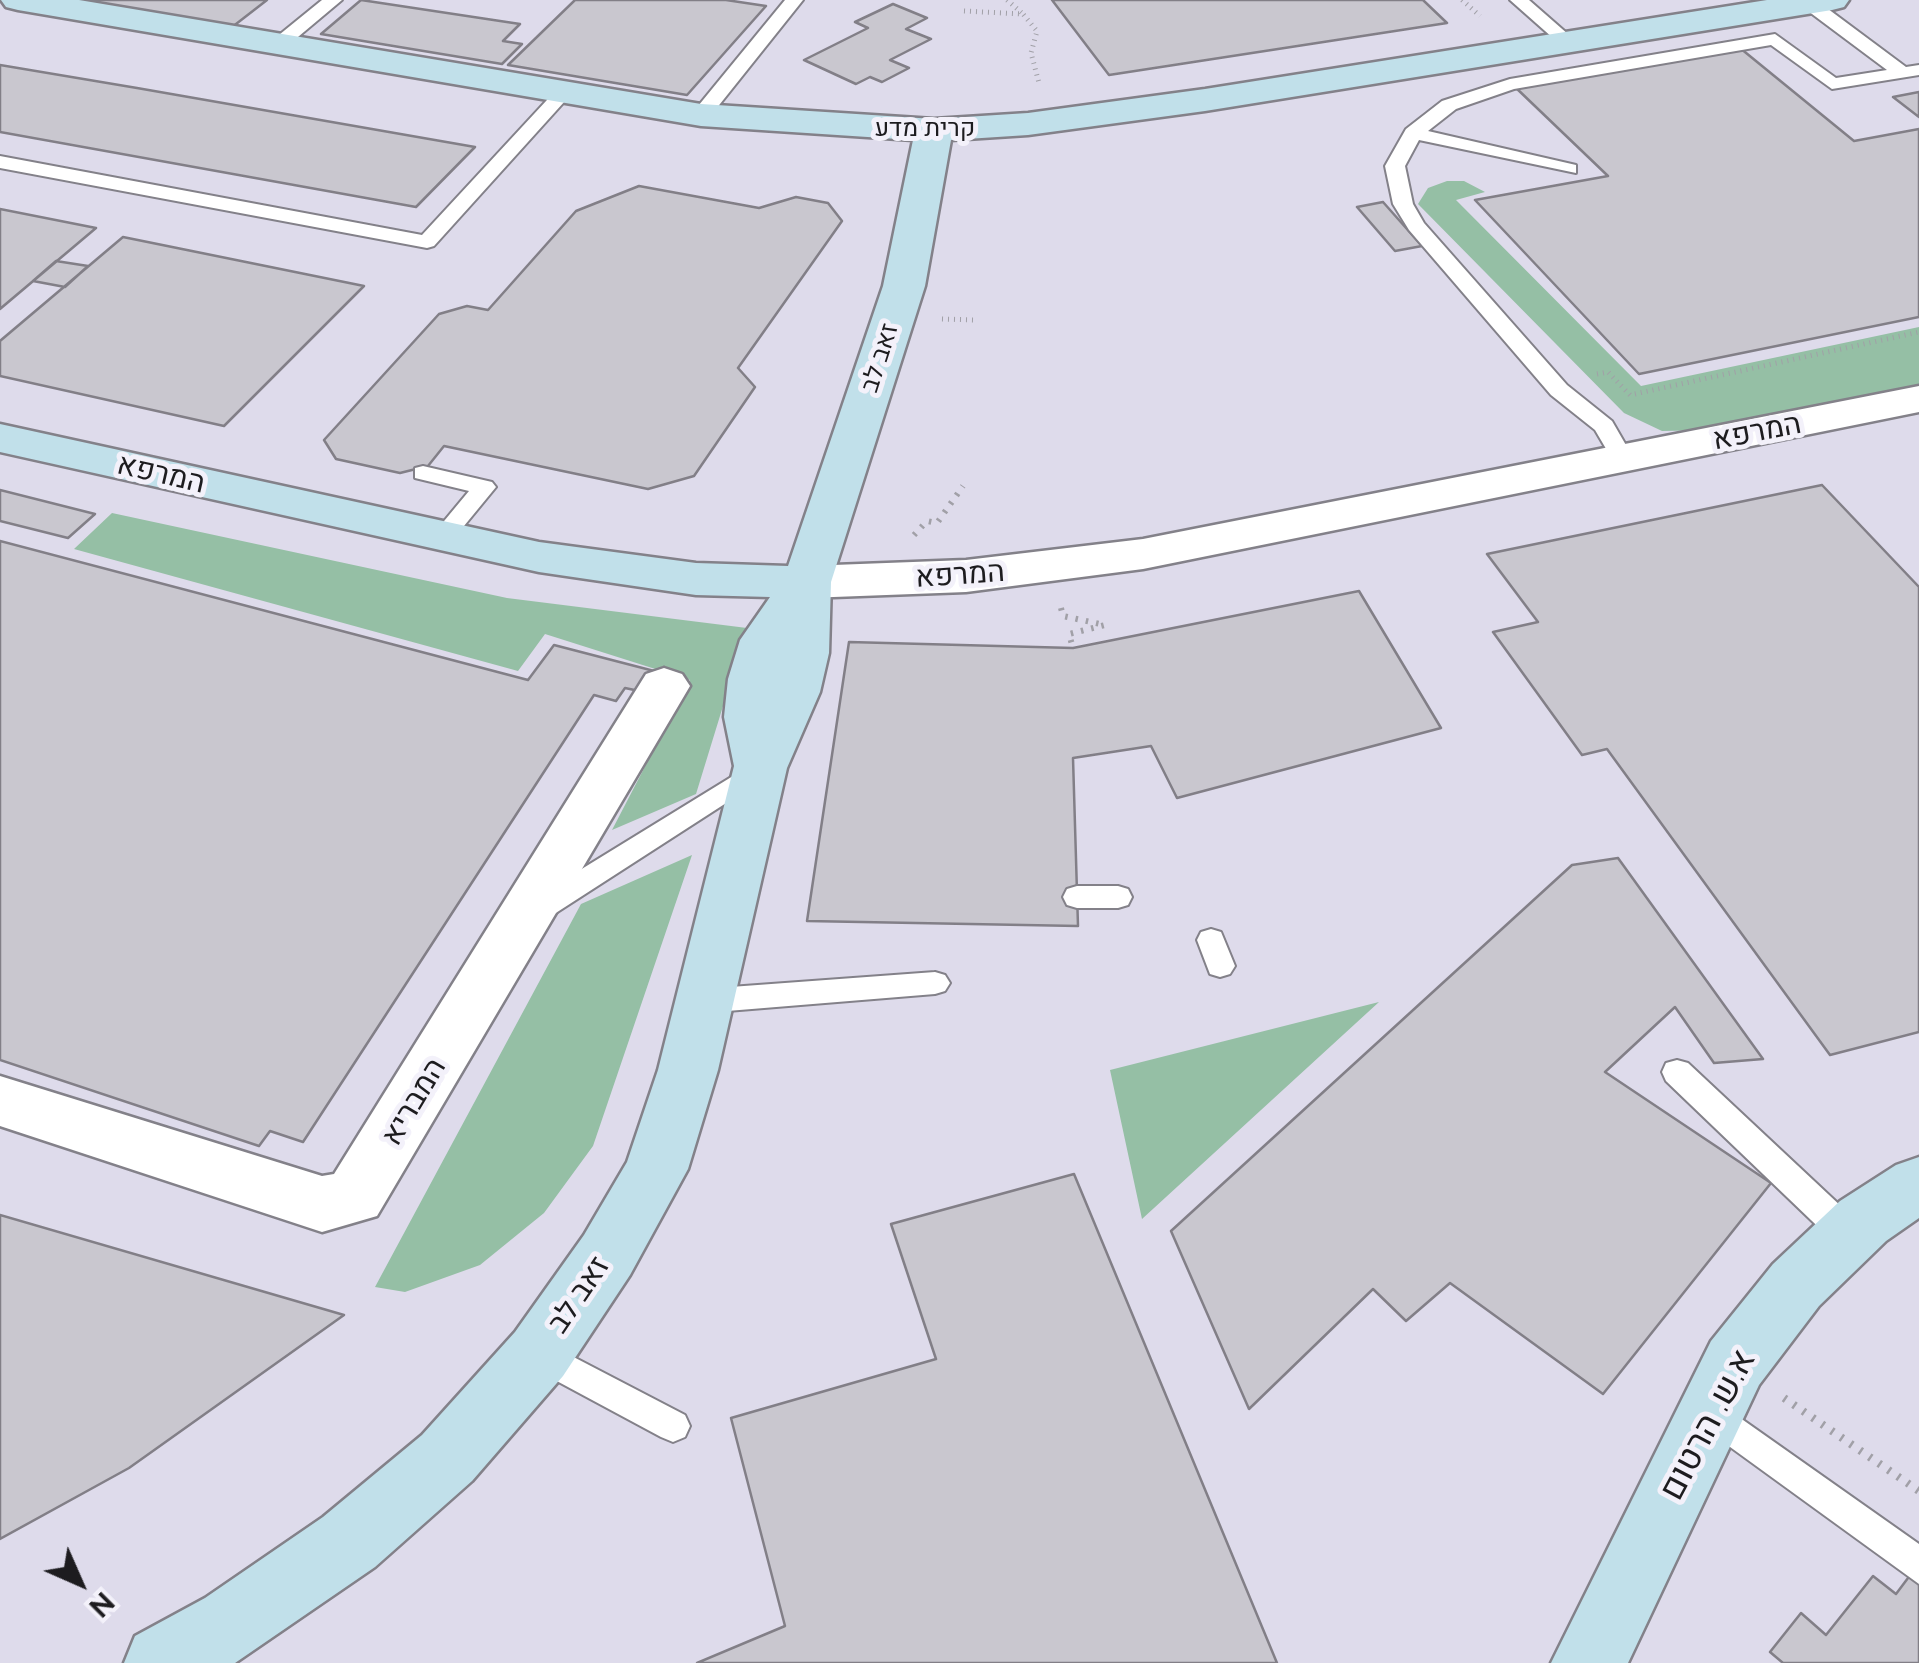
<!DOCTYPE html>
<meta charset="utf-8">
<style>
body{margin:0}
#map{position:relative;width:1919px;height:1663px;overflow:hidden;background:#e5e4ec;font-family:Raleway,sans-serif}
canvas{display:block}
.north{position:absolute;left:30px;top:1533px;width:100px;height:100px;-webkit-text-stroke:8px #f3f1fa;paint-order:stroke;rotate:135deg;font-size:28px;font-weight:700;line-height:40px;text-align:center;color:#1d1c1f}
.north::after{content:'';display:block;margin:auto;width:35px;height:45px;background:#1d1c1f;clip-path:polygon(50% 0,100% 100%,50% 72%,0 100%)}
</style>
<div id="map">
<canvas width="1919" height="1663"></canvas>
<div class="north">N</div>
</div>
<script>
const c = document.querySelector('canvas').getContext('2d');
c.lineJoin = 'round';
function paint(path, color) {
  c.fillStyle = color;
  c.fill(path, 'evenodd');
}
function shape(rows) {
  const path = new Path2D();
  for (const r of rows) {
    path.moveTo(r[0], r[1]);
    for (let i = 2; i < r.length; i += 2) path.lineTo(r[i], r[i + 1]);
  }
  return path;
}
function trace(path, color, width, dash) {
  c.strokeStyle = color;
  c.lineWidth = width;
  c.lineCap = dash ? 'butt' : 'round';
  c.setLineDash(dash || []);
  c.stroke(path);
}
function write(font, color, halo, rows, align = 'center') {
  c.font = font + ' Raleway,Heebo,sans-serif';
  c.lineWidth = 10;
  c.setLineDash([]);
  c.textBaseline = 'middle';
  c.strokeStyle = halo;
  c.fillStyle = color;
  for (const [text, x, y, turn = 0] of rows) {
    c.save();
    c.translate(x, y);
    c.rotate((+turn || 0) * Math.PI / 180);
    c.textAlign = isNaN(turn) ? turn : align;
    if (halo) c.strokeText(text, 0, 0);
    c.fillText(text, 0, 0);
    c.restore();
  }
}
paint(shape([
 [0,0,1919,0,1919,1663,0,1663]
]), '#dedbeb');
paint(shape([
 [1447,181,1464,181,1485,192,1456,200,1641,386,1919,327,1919,385,1713,430,1662,431,1624,413,1418,204,1428,188],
 [112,513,507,598,747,628,696,794,612,830,690,680,545,634,518,671,74,549],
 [692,855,593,1146,544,1213,480,1265,405,1292,375,1287,581,904],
 [1379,1002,1142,1219,1110,1070]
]), '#95bfa5');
const building = shape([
 [58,0,267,0,227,31,58,0],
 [361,0,520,24,503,41,522,44,502,64,321,34,361,0],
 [575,0,726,0,766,6,687,95,508,65,575,0],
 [1052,0,1423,0,1447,23,1109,75,1052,0],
 [893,4,927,18,906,29,931,39,890,60,909,68,882,82,870,77,856,84,804,60,868,28,855,22,893,4],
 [1740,48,1854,141,1919,129,1919,317,1639,374,1475,200,1608,176,1514,86,1740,48],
 [0,65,137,88,475,147,416,207,0,132,0,65],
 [1919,92,1919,117,1893,97,1919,92],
 [639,186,759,208,796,197,828,203,842,221,738,368,755,387,694,476,648,489,444,446,428,466,400,473,336,459,324,440,439,314,467,306,488,310,576,211,639,186],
 [1383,202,1422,246,1395,251,1357,207,1383,202],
 [0,209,96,228,0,309,0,209],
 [123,237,364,286,224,426,0,376,0,341,123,237],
 [56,261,88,266,65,287,33,281,56,261],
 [1822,485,1919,587,1919,1032,1830,1055,1607,749,1582,755,1493,632,1538,622,1487,554,1822,485],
 [0,490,95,514,68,538,0,521,0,490],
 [0,541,528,680,554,645,658,672,644,692,625,688,616,701,594,695,303,1142,270,1131,259,1146,0,1060,0,541],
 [1359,591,1441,728,1177,798,1151,746,1073,758,1078,926,807,921,849,642,1073,648,1359,591],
 [1618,858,1763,1059,1714,1063,1675,1007,1605,1072,1771,1183,1603,1394,1450,1283,1406,1321,1373,1289,1249,1409,1171,1231,1572,865,1618,858],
 [1074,1174,1277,1663,697,1663,785,1626,731,1418,936,1359,891,1224,1074,1174],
 [0,1215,344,1315,129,1468,0,1539,0,1215],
 [1911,1574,1919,1581,1919,1663,1783,1663,1770,1652,1801,1613,1826,1635,1873,1576,1896,1594,1911,1574]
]);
paint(building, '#c9c7cf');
trace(building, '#827f87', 2.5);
const lane = shape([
 [322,0,342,0,286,47,274,47,274,39,322,0],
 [785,0,803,0,708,119,694,119,694,111,785,0],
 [1510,0,1529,0,1577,42,1562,46,1510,0],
 [1804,0,1816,0,1906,67,1919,65,1919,75,1832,89,1771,45,1514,89,1456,109,1428,131,1576,165,1576,173,1419,140,1405,166,1413,204,1424,223,1567,385,1612,421,1634,459,1623,466,1615,464,1595,430,1551,395,1409,230,1393,204,1385,166,1406,129,1442,101,1510,79,1775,34,1836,78,1887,70,1804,8,1804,0],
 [559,87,574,91,434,246,427,248,0,168,0,156,422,235,559,87],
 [423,466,492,482,496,487,450,543,442,546,430,538,469,491,415,478,415,468,423,466],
 [759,760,772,769,768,776,548,918,528,918,524,910,528,902,759,760],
 [1077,886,1118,886,1128,889,1132,897,1128,905,1118,908,1077,908,1067,905,1063,897,1067,889,1077,886],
 [1211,929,1221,932,1235,966,1230,974,1220,977,1210,974,1197,940,1201,932,1211,929],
 [935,972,945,975,950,983,945,991,935,994,703,1013,693,1009,688,1001,693,993,703,989,935,972],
 [1677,1060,1688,1063,1860,1224,1864,1234,1860,1244,1848,1248,1836,1244,1666,1081,1662,1072,1666,1063,1677,1060],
 [539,1339,685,1415,690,1426,685,1437,673,1442,661,1437,527,1365,522,1354,527,1343,539,1339],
 [1709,1396,1919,1544,1919,1584,1697,1423,1692,1412,1697,1401,1709,1396]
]);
const street = shape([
 [1919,386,1919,412,1143,569,966,592,807,598,790,593,783,582,790,571,807,566,966,560,1143,539,1919,386],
 [664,668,682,674,690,686,377,1216,322,1232,0,1126,0,1076,322,1176,334,1174,646,674,664,668]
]);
const secondary = shape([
 [1,0,79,0,701,104,934,119,1028,113,1205,89,1767,0,1849,0,1844,7,1832,10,1205,111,1028,135,951,140,925,286,831,582,829,653,820,692,787,768,718,1070,688,1169,630,1275,563,1376,472,1481,375,1567,235,1663,124,1663,135,1636,205,1598,323,1517,422,1435,515,1332,584,1235,627,1162,658,1070,734,766,724,717,728,679,740,640,770,597,696,595,539,572,0,452,0,424,539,542,696,563,788,566,883,286,913,140,701,126,18,10,6,7,1,0],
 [1919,1157,1919,1218,1886,1241,1819,1306,1759,1385,1628,1663,1551,1663,1711,1341,1773,1264,1840,1201,1896,1165,1919,1157]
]);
trace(lane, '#838189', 4);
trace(street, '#838189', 5);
trace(secondary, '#838189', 5);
trace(shape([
 [1007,0,1022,13],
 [1462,0,1480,16],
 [964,11,1023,14,1037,31,1031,53,1039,83],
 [942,319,975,320],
 [1597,374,1608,372,1630,395,1919,332]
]), '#a1a0a7', 5, [1, 5]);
trace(shape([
 [914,535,927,521,937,523,963,486],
 [1061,608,1063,616,1105,625,1069,634,1073,648]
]), '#a1a0a7', 6, [2.5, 8]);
trace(shape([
 [1784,1398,1919,1491]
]), '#a1a0a7', 8, [2.5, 9]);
paint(lane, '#fff');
paint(street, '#fff');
paint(secondary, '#c1e0ea');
write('25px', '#1d1c1f', '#f3f1fa', [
 ["קרית מדע",925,128],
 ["זאב לב",880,358,-72]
]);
write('30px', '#1d1c1f', '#f3f1fa', [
 ["המרפא",1757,432,-11],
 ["המרפא",161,474,13],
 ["המרפא",960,575,-4],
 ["המבריא",414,1102,-59],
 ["זאב לב",579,1295,-56]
]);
write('35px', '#1d1c1f', '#f3f1fa', [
 ["א.ש. הרטום",1708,1425,-62]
]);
</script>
